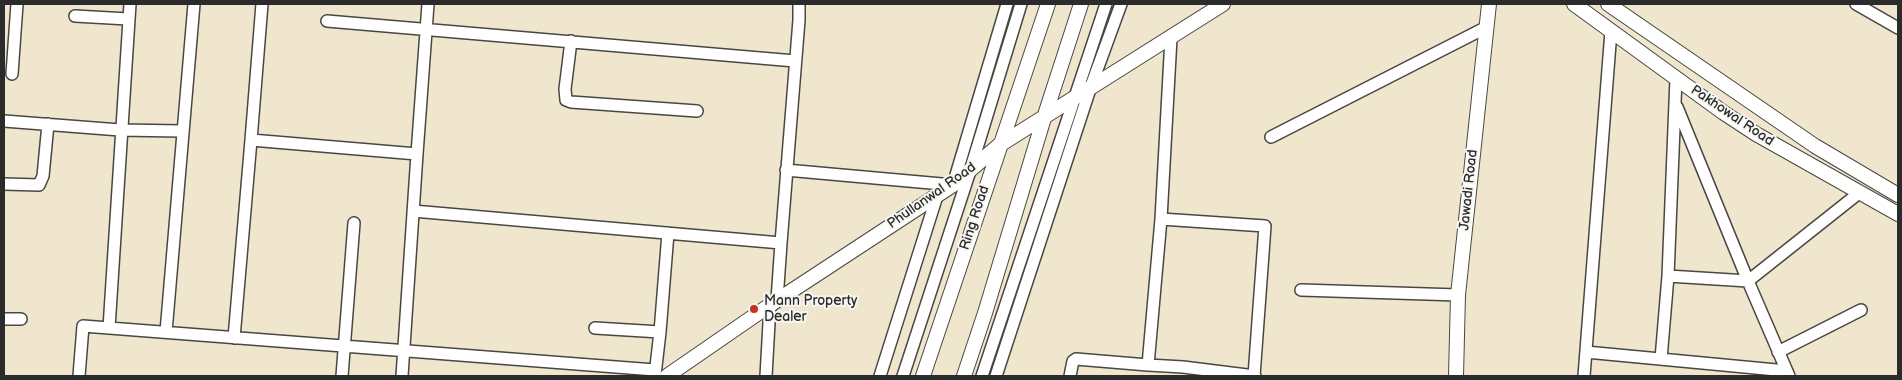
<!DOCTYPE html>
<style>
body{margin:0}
#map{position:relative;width:1902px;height:380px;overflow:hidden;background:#efe6cd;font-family:"Balsamiq Sans",sans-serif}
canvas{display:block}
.frame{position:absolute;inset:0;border:5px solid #2b2b2b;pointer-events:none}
</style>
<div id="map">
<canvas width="1902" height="380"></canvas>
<div class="frame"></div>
</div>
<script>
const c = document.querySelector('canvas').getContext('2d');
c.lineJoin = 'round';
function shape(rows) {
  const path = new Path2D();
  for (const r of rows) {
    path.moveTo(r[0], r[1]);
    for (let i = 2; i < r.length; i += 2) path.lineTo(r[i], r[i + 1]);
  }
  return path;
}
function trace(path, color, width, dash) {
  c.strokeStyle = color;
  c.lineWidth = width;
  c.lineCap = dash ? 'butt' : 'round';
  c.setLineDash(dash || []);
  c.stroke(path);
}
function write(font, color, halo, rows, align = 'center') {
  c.font = font + ' "Balsamiq Sans",sans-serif';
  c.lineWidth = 4;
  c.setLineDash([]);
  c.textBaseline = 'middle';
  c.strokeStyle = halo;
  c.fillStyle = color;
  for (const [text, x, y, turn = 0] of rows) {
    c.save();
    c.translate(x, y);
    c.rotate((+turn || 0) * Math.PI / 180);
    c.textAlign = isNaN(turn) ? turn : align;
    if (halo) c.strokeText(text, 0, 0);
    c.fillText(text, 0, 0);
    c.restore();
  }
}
const minor = shape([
 [262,4,251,140,417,154,402,376],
 [1856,4,1898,28],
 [75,16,128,19],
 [327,21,795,61],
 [1171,38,1161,219,1265,226,1254,376],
 [571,41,565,89,566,100,571,102,697,111],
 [12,74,17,4],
 [1676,78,1668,276,1748,281,1789,376],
 [1677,107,1748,281,1859,193],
 [4,121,120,130,182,131],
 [1271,137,1485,28],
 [417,154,428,4],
 [786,170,953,185,1007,4],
 [4,184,39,185,43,176,48,124],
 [413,211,781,243,777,300],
 [1161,219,1148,365,1183,367,1255,376],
 [781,243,799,20,799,4],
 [1301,290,1458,295],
 [4,319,21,319],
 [109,328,130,4],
 [595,328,660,332],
 [166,332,194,4],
 [234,338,251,140],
 [1586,352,1787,371],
 [1778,352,1861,310],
 [1661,359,1668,276],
 [655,375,660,332,668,233],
 [79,376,83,326,655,370],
 [342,376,354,223],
 [766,376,770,305],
 [880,376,937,196],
 [903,376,970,171,1021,4],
 [982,376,1106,4],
 [996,376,1090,89,1121,4],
 [1070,376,1073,361,1076,359,1148,365],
 [1584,376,1611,31]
]);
const tertiary = shape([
 [1574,4,1724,113,1756,134,1898,214],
 [1608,4,1815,146,1898,195],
 [667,376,770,305,953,185,998,146,1223,4],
 [923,376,1048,4],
 [964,376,985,313,1044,118,1081,4],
 [1456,376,1458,295,1489,4]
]);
trace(minor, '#484743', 14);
trace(tertiary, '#484743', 16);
trace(minor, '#fff', 11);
trace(tertiary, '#fff', 14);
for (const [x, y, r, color] of [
 [754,309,5,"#c8321e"]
]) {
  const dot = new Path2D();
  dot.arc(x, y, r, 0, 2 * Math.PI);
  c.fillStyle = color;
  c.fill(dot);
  trace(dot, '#f6f6f2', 2);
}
write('14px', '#2b2b2b', '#f6f6f2', [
 ["Pakhowal Road",1732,116,34],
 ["Jawadi Road",1469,190,-84],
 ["Phullanwal Road",932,196,-35],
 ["Ring Road",975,218,-72]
]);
write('14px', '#2b2b2b', '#f6f6f2', [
 ["Mann Property",764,301],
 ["Dealer",764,317]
], 'left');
</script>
